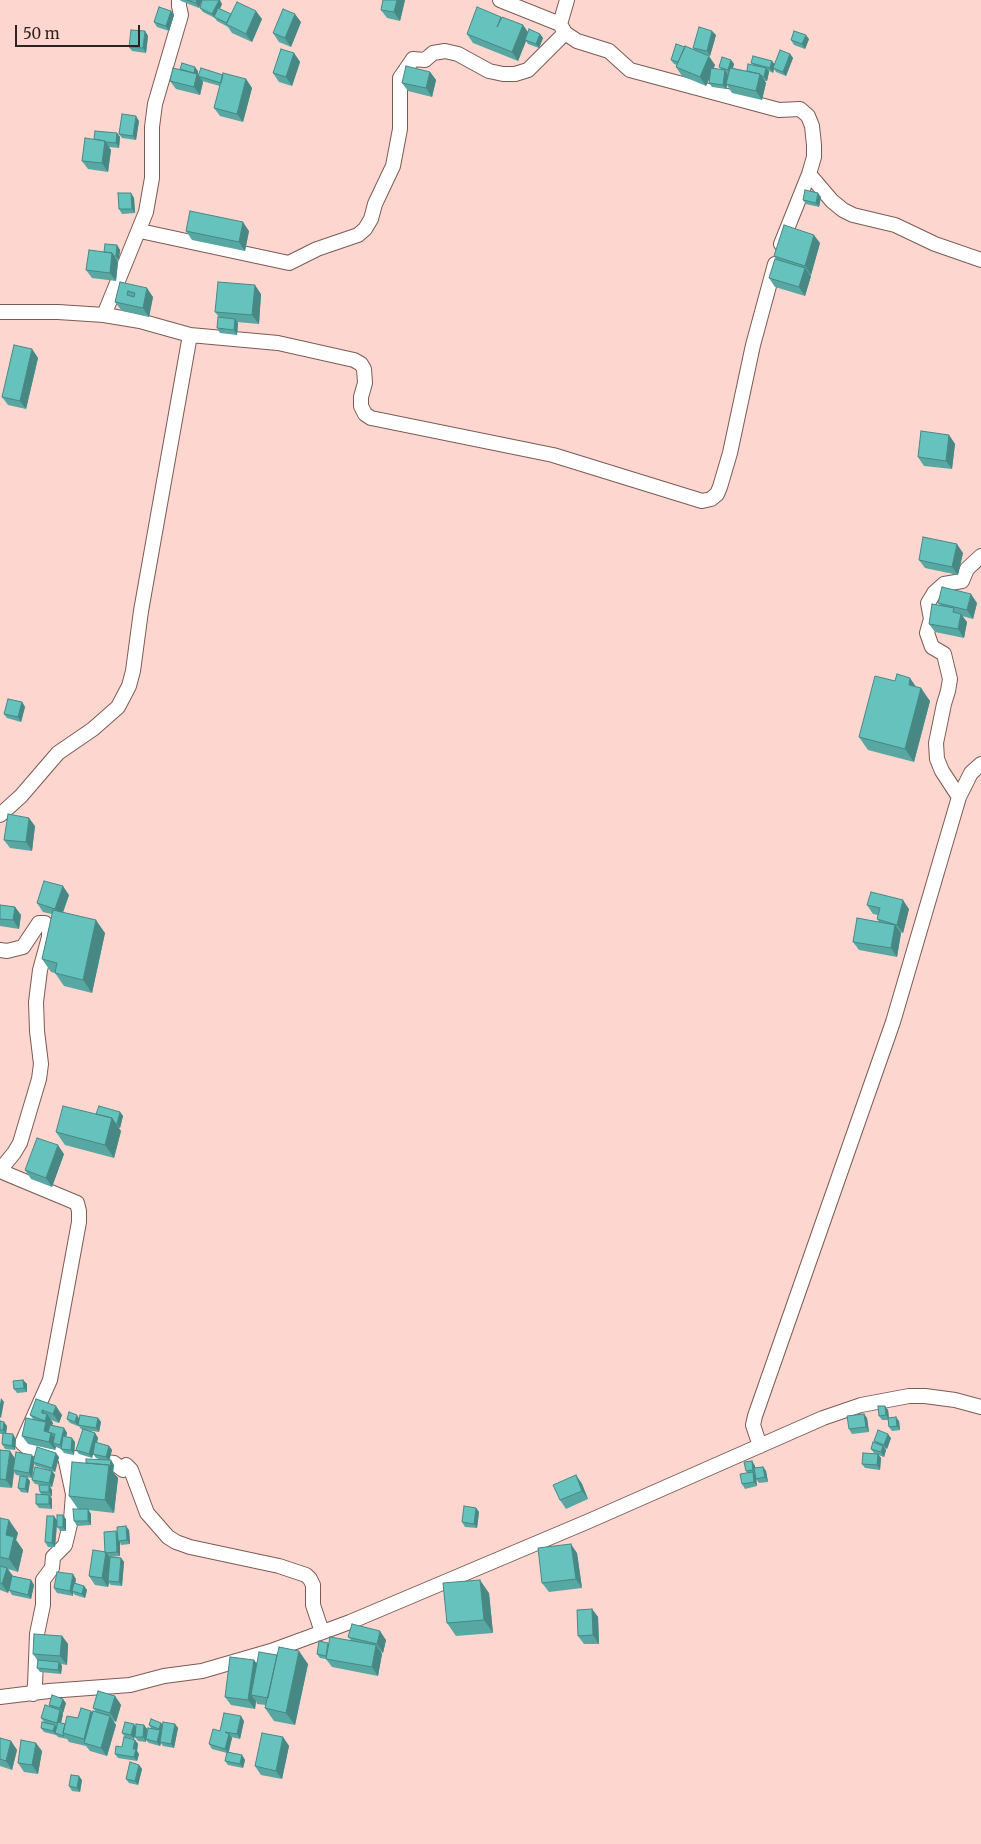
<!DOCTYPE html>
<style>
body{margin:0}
#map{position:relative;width:981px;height:1844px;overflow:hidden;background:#fdd6cf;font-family:Merriweather,serif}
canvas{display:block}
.scale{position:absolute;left:15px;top:25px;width:125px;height:22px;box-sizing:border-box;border:2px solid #302220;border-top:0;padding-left:6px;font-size:15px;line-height:18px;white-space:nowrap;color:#302220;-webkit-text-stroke:4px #fdd6cf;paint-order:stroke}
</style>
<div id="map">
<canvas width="981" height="1844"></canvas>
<div class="scale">50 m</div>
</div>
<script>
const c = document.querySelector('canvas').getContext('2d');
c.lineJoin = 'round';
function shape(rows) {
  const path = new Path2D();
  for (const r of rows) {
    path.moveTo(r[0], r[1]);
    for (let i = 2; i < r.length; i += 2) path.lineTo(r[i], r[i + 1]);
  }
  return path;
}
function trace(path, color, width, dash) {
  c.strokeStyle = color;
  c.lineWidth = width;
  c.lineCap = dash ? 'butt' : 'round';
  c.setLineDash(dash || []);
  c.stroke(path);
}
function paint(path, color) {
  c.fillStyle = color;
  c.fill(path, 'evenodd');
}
const minor = shape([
 [500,0,560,24],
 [567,0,560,24,565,33,577,41,609,51,630,70,779,110,800,109,808,116,812,126,814,145,814,157,809,174,781,244],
 [809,174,832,201,843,210,853,215,895,225,935,244,981,260],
 [140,231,289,263,317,249,358,235,365,229,371,219,375,204,393,166,400,129,400,78,413,59,425,60,433,53,445,51,458,54,489,71,503,74,515,74,528,70,565,33],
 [0,312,58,312,104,315,140,321,190,335,278,343,354,360,361,364,364,369,365,383,361,397,361,406,365,414,371,418,553,455,702,501,711,499,717,494,720,487,730,453,753,345,775,264],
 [104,315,146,212,152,178,152,127,155,104,181,15,179,6,179,0],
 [959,797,942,771,937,759,936,743,944,704,948,691,950,679,944,654,932,647,927,633,931,619,928,603,934,593,944,584,962,581,967,569,981,556],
 [0,815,21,796,58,753,93,729,118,707,129,686,133,671,141,611,190,335],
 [0,950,7,951,23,947,39,923,45,923,49,928,49,937,40,970,36,1002,37,1031,41,1064,39,1079,20,1143,14,1153,0,1170],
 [0,1171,77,1203,79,1211,79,1222,50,1380,22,1443,29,1449,47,1450,59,1453,65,1457,73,1494,71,1520,65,1545,53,1557,52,1568,43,1580,43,1605,37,1634,35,1685,33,1694],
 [760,1446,753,1425,755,1416,893,1022,959,797,971,773,981,764],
 [65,1457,114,1463,123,1470,126,1465,131,1470,147,1513,168,1537,176,1542,190,1547,279,1566,306,1575,310,1579,313,1585,313,1605,322,1632],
 [0,1697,49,1691,130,1685,164,1676,202,1671,271,1651,350,1622,589,1521,823,1418,861,1405,909,1396,925,1396,955,1400,981,1407]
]);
trace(minor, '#7c5b55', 16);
trace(minor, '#fff', 14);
paint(shape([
 [180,0,202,0,199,8,181,1],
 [405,0,400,21,387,18,381,10],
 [222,4,220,9,231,14,262,19,252,42,232,33,228,27,217,21,215,18,203,12,200,8],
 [171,11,174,15,169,31,157,27,154,22],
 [501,17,502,18,523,25,528,32,540,34,543,38,539,48,528,44,526,41,518,61,473,43,467,34],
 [301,22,291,47,279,42,273,33],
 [145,31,148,36,146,53,132,51,129,47],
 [716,35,710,56,704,54,715,65,713,69,722,70,719,67,731,60,734,64,733,68,747,71,753,65,751,63,772,61,774,64,790,54,793,58,786,76,776,72,774,69,773,73,769,71,769,72,767,81,765,81,766,83,762,100,732,93,727,85,726,89,712,87,709,83,710,77,706,86,682,76,676,67,677,65,674,64,671,60,685,47,695,50,693,48],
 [809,39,805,49,794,45,791,40],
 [294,53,300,62,292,86,279,82,273,73],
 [180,69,198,71,198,75,223,75,246,79,252,88,243,122,220,116,214,108,220,86,202,81,203,82,200,95,176,89,170,81],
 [430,72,436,80,432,97,408,91,402,83],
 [139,121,136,140,122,138,119,134],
 [117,133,120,137,119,148,109,147,111,150,108,172,88,169,82,161,94,139],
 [131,193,134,198,135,213,122,214,119,209],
 [821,197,819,207,806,204,803,200],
 [186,231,249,231,245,251,192,240],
 [820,243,811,275,809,274,811,276,805,296,775,287,769,278,776,259,774,256],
 [117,245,120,250,119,260,117,260,118,262,116,281,92,278,86,270,104,252],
 [120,282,153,297,149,317,122,311,115,302],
 [261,294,259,324,237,322,238,323,237,335,220,333,217,328,219,317,215,312],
 [32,349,38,358,26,409,8,405,2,397],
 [949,435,955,444,952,469,924,466,918,457],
 [963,553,958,575,925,568,919,560],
 [938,603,977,603,973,619,962,616,967,622,964,638,935,632,929,624,941,606],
 [917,687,930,701,914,762,868,750,859,737],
 [22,702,25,707,21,722,7,718,4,714],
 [35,826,32,851,10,848,4,840],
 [69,895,63,913,105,933,92,993,64,986,55,973,51,972,42,959,52,914,43,912,37,903],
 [0,905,15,907,21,915,19,929,0,926],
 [867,905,909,909,903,933,900,932,901,933,897,957,859,950,853,942,879,922,877,919,878,915,873,914],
 [120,1112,123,1116,120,1128,118,1128,121,1131,114,1158,65,1145,56,1132,96,1114],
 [64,1154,52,1187,31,1179,25,1170],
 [23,1380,27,1384,27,1392,17,1393,14,1389],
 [36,1399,62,1415,59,1423,51,1420,53,1423,52,1425,64,1428,67,1433,66,1437,75,1442,74,1455,64,1453,61,1449,56,1447,55,1450,28,1444,22,1436,33,1419,30,1415],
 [885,1406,888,1410,889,1418,899,1421,900,1430,892,1431,889,1427,888,1420,882,1420,879,1416],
 [864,1414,867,1418,869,1432,852,1434,849,1429],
 [79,1418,98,1418,101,1422,99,1432,84,1430,95,1433,98,1438,97,1443,109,1446,112,1450,109,1460,114,1465,113,1472,118,1478,114,1513,88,1510,91,1514,91,1525,77,1526,74,1521,84,1509,78,1509,69,1496,86,1463,102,1460,96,1458,93,1454,92,1458,79,1454,76,1450,83,1430,81,1429,78,1425,78,1426,70,1423,67,1419],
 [0,1421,7,1426,6,1433,16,1439,15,1450,5,1449,2,1444,3,1434,0,1434],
 [891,1438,887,1449,885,1448,886,1450,884,1457,878,1455,881,1458,880,1470,865,1468,862,1464,877,1454,874,1453,871,1449,876,1443,874,1441],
 [0,1450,10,1451,15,1459,59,1457,55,1472,52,1471,55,1475,52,1487,50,1487,52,1490,52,1496,51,1496,52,1499,52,1509,39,1508,36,1504,41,1494,40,1492,42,1485,35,1484,32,1480,49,1470,36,1466,34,1464,32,1478,16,1475,14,1472,12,1488,0,1487],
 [752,1461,755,1466,755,1468,763,1467,766,1471,768,1482,759,1483,756,1479,757,1486,745,1489,742,1484,747,1473,746,1471],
 [576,1475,582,1484,588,1499,566,1509,560,1500],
 [30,1481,28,1493,21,1492,18,1488],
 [476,1508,479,1512,477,1528,465,1527,462,1522],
 [54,1516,57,1520,66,1519,66,1531,60,1531,57,1526,55,1547,48,1547,45,1542],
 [0,1518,18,1533,16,1540,23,1550,18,1572,8,1569,13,1576,31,1580,34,1585,31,1599,12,1595,9,1590,8,1593,0,1590],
 [129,1530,130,1544,121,1545,120,1542,120,1556,111,1557,121,1558,124,1562,122,1586,111,1585,109,1583,108,1587,95,1585,89,1576,118,1534],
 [577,1553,582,1588,549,1592,542,1583],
 [76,1579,75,1583,84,1586,87,1590,85,1598,75,1595,73,1593,73,1596,57,1593,54,1588],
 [489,1593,493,1633,456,1636,447,1623],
 [592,1609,598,1617,599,1644,584,1644,578,1636],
 [62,1636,68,1644,67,1665,61,1664,62,1666,61,1674,40,1672,37,1668,38,1661,33,1654],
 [348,1637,386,1640,383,1653,381,1652,382,1654,378,1676,332,1667,326,1659,320,1658,317,1654,328,1643,351,1640],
 [254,1660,257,1664,308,1664,295,1725,274,1721,265,1708,266,1705,257,1704,256,1701,255,1709,231,1705,225,1697],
 [115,1696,121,1705,116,1722,113,1721,116,1725,107,1756,90,1751,86,1746,69,1742,67,1739,58,1737,56,1735,44,1732,41,1728,44,1722,41,1718,51,1707,49,1705,66,1703,63,1713,62,1713,63,1714,61,1723,65,1724,78,1718,91,1711,93,1713,96,1712,93,1708],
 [244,1721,240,1739,231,1737,232,1738,229,1752,242,1755,245,1760,243,1768,228,1765,225,1761,227,1753,212,1749,209,1744,220,1731],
 [161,1723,163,1725,175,1724,178,1728,174,1748,163,1746,161,1743,160,1746,149,1743,146,1740,146,1742,138,1741,135,1737,136,1732,134,1739,125,1737,122,1733,144,1725,147,1729,147,1735,151,1728,149,1725],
 [283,1737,289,1746,282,1779,261,1775,255,1766],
 [0,1738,11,1741,17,1750,12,1770,0,1766],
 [135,1740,138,1744,137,1751,139,1754,137,1761,118,1758,115,1754,122,1747],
 [42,1751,38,1774,24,1772,18,1763],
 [139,1765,142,1769,138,1785,129,1783,126,1779],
 [82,1780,80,1792,72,1791,69,1786]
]), '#58a7a3');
paint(shape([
 [197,0,202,0,199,8,196,3],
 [219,0,220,0,222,4,215,18,212,14],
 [397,0,405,0,400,21,394,12],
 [171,11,174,15,169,31,166,26],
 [256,11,262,19,252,42,246,34],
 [295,14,301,22,291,47,285,38],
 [523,25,529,34,525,40,526,41,518,61,512,52],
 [145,31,148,36,146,53,143,48],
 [712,31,716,35,710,56,707,51],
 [540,34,543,38,539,48,536,44],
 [806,35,809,39,805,49,802,44],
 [294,53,300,62,292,86,286,77],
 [790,54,793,58,786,76,783,72],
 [709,56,715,65,706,86,700,77],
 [731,60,734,64,731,74,728,70],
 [772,61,775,65,773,68,774,69,773,73,770,68],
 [195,67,198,71,198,75,203,82,200,95,194,87,194,74],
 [766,68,769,72,767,81,764,77],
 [725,70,728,75,726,84,727,85,726,89,723,85],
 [430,72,436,80,432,97,426,88],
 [760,74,766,83,762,100,756,91],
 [246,79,252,88,243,122,237,114],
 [136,116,139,121,136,140,133,136],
 [117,133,120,137,119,148,116,143],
 [105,141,111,150,108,172,102,163],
 [131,193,134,198,135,213,132,209],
 [818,193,821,197,819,207,816,203],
 [243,222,249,231,245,251,239,242],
 [814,235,820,243,811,275,805,266],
 [117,245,120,250,119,260,116,256],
 [112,253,118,262,116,281,110,273],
 [805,268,811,276,805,296,799,287],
 [255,285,261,294,259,324,252,315],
 [147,288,153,297,149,317,143,308],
 [235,319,238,323,237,335,234,330],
 [32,349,38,358,26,409,20,401],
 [949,435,955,444,952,469,946,461],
 [957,544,963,553,958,575,952,567],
 [971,594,977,603,973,619,967,610],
 [961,614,967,622,964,638,958,629],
 [910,678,919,691,909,685],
 [921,688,930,701,914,762,905,749],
 [22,702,25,707,21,722,18,717],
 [29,818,35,826,32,851,26,842],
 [63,886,69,895,61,917,55,909],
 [903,900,909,909,903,933,897,925],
 [15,907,21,915,19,929,13,920],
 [96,920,105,933,92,993,83,980],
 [895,925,901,933,897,957,891,948],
 [120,1112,123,1116,120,1128,117,1124],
 [112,1118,121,1131,114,1158,105,1145],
 [58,1145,64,1154,52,1187,46,1178],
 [23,1380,27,1384,27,1392,24,1388],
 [1,1398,4,1402,1,1418,0,1417,0,1404],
 [56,1406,62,1415,59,1423,53,1414],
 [885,1406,888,1410,889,1419,886,1415],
 [42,1410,46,1416,47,1414,53,1423,51,1429,45,1421,42,1413],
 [864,1414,867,1418,869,1432,866,1427],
 [77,1415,80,1420,78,1426,75,1422],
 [896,1417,899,1421,900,1430,897,1426],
 [98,1418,101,1422,99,1432,96,1428],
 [4,1422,7,1426,6,1434,3,1430],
 [46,1422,52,1431,51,1433,57,1441,53,1443,56,1447,55,1450,49,1442,44,1431],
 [64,1428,67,1433,63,1449,60,1445],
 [95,1433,98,1438,92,1458,89,1454],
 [13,1434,16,1439,15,1450,12,1446],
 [888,1434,891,1438,887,1449,884,1445],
 [72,1438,75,1442,74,1455,71,1450],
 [109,1446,112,1450,109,1462,106,1457],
 [883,1446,886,1450,884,1457,881,1452],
 [10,1451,16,1460,13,1470,14,1472,12,1488,6,1480],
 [56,1453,59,1457,55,1472,52,1468],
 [878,1454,881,1458,880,1470,877,1465],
 [32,1455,35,1459,33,1462,34,1464,32,1478,29,1473],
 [111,1460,114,1465,113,1472,118,1478,114,1513,105,1500,109,1465],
 [752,1461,755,1466,756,1474,753,1470],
 [763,1467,766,1471,768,1482,765,1477],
 [52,1471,55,1475,52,1487,49,1483],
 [753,1472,756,1476,757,1486,754,1482],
 [576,1475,582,1484,588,1499,582,1491],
 [27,1477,30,1481,28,1493,25,1489],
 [49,1485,52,1490,52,1496,49,1492],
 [49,1495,52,1499,52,1509,49,1504],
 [476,1508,479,1512,477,1528,474,1524],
 [88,1509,91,1514,91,1525,88,1521],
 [63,1515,66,1519,66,1531,63,1527],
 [54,1516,57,1521,55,1547,52,1543],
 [9,1520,18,1533,16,1540,23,1550,18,1572,9,1559,6,1535],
 [126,1526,129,1530,130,1544,127,1540],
 [116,1531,119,1536,118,1541,120,1542,120,1556,117,1552],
 [571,1544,577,1553,582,1588,576,1579],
 [106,1552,112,1561,108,1581,109,1583,108,1587,102,1578],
 [121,1558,124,1562,122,1586,119,1582],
 [7,1568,13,1577,8,1593,2,1584],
 [73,1574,76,1579,74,1592,72,1591,73,1593,73,1596,70,1591],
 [31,1580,34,1585,31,1599,28,1595],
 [480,1580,489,1593,493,1633,484,1620],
 [84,1586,87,1590,85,1598,82,1594],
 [592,1609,598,1617,599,1644,593,1635],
 [380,1631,386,1640,383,1653,377,1644],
 [62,1636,68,1644,67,1665,60,1656],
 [376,1645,382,1654,378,1676,372,1667],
 [299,1651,308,1664,295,1725,286,1713],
 [254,1660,260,1668,251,1695,256,1701,255,1709,248,1700],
 [59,1662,62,1666,61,1674,58,1670],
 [115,1696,121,1705,116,1722,110,1713],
 [63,1699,66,1703,63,1713,60,1708],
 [60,1710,63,1714,60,1727,57,1723],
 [91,1711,97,1719,88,1744,84,1739],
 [110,1716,116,1725,107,1756,101,1748],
 [241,1716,244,1721,240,1739,237,1734],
 [161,1723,164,1727,162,1733,159,1729],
 [134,1724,137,1728,134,1739,131,1735],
 [175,1724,178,1728,174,1748,171,1744],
 [55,1725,58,1730,55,1733,56,1735,53,1731],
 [144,1725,147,1729,146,1742,143,1737],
 [160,1730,163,1735,160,1742,161,1743,160,1746,157,1742],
 [229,1734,232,1738,228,1753,225,1749],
 [283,1737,289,1746,282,1779,276,1771],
 [135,1740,138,1744,137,1751,139,1754,137,1761,134,1757,133,1749],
 [11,1741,17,1750,12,1770,6,1761],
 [36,1743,42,1751,38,1774,32,1765],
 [242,1755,245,1760,243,1768,240,1764],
 [139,1765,142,1769,138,1785,135,1781],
 [79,1776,82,1780,80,1792,77,1788]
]), '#478884');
const building = shape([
 [187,0,197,0,196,3,187,0],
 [202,0,219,0,212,14,200,8,202,0],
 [383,0,397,0,394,12,381,10,383,0],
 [237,2,256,11,246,34,226,24,237,2],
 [159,7,171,11,166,26,154,22,159,7],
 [477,7,501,17,497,27,502,17,523,25,512,52,467,34,477,7],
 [218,8,231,14,227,23,214,17,218,8],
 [283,9,295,14,285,38,273,33,283,9],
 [699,27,712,31,707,51,693,48,699,27],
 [529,29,540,34,536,44,525,40,529,29],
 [131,30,145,31,143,48,129,47,131,30],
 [794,31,806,35,802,44,791,40,794,31],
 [676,44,685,47,678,62,671,60,676,44],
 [685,46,709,56,700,77,676,67,685,46],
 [281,49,294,53,286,77,273,73,281,49],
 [780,50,790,54,783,72,773,68,780,50],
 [753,56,772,61,770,68,751,63,753,56],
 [722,57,731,60,728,70,719,67,722,57],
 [182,63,195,67,194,73,180,69,182,63],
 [748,64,766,68,764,77,762,76,760,74,747,71,748,64],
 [406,66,430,72,426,88,402,83,406,66],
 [173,68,197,74,194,87,170,81,173,68],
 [201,68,223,75,221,83,198,76,201,68],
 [711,68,725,70,723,85,709,83,711,68],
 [730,68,760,74,756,91,726,84,730,68],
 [223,73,246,79,237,114,214,108,223,73],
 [122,114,136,116,133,136,119,134,122,114],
 [95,131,117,133,116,143,106,142,105,141,94,139,95,131],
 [85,138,105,141,102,163,82,161,85,138],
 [805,190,818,193,816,203,803,200,805,190],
 [118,193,131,193,132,209,119,209,118,193],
 [190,211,243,222,239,242,186,231,190,211],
 [784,225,814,235,805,266,774,256,784,225],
 [105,244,117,245,116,256,114,256,112,253,104,252,105,244],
 [89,250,112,253,110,273,86,270,89,250],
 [775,259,805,268,799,287,769,278,775,259],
 [120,282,147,288,143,308,115,302,120,282],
 [128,291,135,293,134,297,127,295,128,291],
 [218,282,255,285,252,315,215,312,218,282],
 [218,317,235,319,234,330,217,328,218,317],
 [14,345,32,349,20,401,2,397,14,345],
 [921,431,949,435,946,461,918,457,921,431],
 [923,537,957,544,952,567,919,560,923,537],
 [942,587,971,594,967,610,938,603,942,587],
 [932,604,954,608,953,612,961,614,958,629,929,624,932,604],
 [897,674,910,678,909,685,921,688,905,749,859,737,875,676,895,681,897,674],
 [8,699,22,702,18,717,4,714,8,699],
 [8,814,29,818,26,842,4,840,8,814],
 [44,881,63,886,55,909,37,903,44,881],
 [871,892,903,900,897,925,877,919,880,908,867,905,871,892],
 [0,905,15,907,13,920,0,919,0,905],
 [53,910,96,920,83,980,55,973,57,963,42,959,53,910],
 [857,918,895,925,891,948,853,942,857,918],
 [63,1106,112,1118,105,1145,56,1132,63,1106],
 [99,1106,120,1112,117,1124,115,1123,112,1118,96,1114,99,1106],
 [37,1138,58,1145,46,1178,25,1170,37,1138],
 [23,1380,24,1388,14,1389,13,1381,23,1380],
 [36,1399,56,1406,53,1414,42,1410,42,1413,47,1414,45,1421,30,1415,36,1399],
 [878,1406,885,1406,886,1415,879,1416,878,1406],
 [69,1412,77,1415,75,1422,67,1419,69,1412],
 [864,1414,866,1427,849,1429,847,1416,864,1414],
 [80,1415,98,1418,96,1428,78,1425,80,1415],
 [896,1417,897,1426,889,1427,888,1418,896,1417],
 [26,1418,46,1422,44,1431,51,1433,49,1442,22,1436,26,1418],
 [0,1421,4,1422,3,1430,0,1430,0,1421],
 [50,1425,64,1428,60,1445,53,1443,55,1434,48,1432,50,1425],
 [83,1429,95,1433,89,1454,76,1450,83,1429],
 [878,1430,888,1434,884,1445,874,1441,878,1430],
 [3,1433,13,1434,12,1446,2,1444,3,1433],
 [63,1436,72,1438,71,1450,61,1449,63,1436],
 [95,1442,109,1446,106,1457,93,1454,95,1442],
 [873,1442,883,1446,881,1452,871,1449,873,1442],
 [37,1447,56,1453,52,1468,33,1462,37,1447],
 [0,1450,10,1451,6,1480,0,1479,0,1450],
 [16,1452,32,1455,29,1473,13,1470,16,1452],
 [863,1453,878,1454,877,1465,862,1464,863,1453],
 [86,1459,111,1460,110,1467,109,1465,86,1463,86,1459],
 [752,1461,753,1470,746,1471,744,1462,752,1461],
 [72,1462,109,1465,105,1500,69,1496,72,1462],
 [35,1467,52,1471,49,1483,32,1480,35,1467],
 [763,1467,765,1477,756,1479,754,1468,763,1467],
 [753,1472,754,1482,742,1484,740,1474,753,1472],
 [576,1475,582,1491,560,1500,553,1485,576,1475],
 [20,1476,27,1477,25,1489,18,1488,20,1476],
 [39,1485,49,1485,49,1492,40,1492,39,1485],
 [36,1494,49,1495,49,1504,36,1504,36,1494],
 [464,1506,476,1508,474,1524,462,1522,464,1506],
 [73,1509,88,1509,88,1521,74,1521,73,1509],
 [57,1515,63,1515,63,1527,57,1527,57,1515],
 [47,1516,54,1516,52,1543,45,1542,47,1516],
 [0,1518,9,1520,6,1535,14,1537,9,1559,0,1557,0,1518],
 [126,1526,127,1540,118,1541,117,1527,126,1526],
 [116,1531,117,1552,105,1553,104,1532,116,1531],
 [571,1544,576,1579,542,1583,538,1548,571,1544],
 [93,1550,106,1552,102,1578,89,1576,93,1550],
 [110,1557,121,1558,119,1582,108,1581,110,1557],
 [0,1566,7,1568,2,1584,0,1583,0,1566],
 [57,1572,73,1574,70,1591,54,1588,57,1572],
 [12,1576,31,1580,28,1595,9,1590,12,1576],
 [480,1580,484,1620,447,1623,443,1583,480,1580],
 [74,1583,84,1586,82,1594,72,1591,74,1583],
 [592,1609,593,1635,578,1636,577,1610,592,1609],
 [352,1624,380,1631,377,1644,348,1637,352,1624],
 [34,1634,62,1636,60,1656,33,1654,34,1634],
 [330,1637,376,1645,372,1667,326,1659,330,1637],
 [319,1641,328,1643,326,1656,317,1654,319,1641],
 [279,1647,299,1651,286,1713,265,1708,279,1647],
 [259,1652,277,1655,268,1698,251,1695,259,1652],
 [230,1657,254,1660,248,1700,225,1697,230,1657],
 [38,1660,59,1662,58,1670,37,1668,38,1660],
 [98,1691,115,1696,110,1713,93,1708,98,1691],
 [52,1695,63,1699,60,1708,49,1705,52,1695],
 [45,1705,60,1710,57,1723,41,1718,45,1705],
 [81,1708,91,1711,84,1739,63,1733,67,1716,78,1718,81,1708],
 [93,1711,110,1716,101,1748,84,1743,93,1711],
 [224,1713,241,1716,237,1734,225,1732,229,1734,225,1749,209,1744,213,1729,220,1731,224,1713],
 [151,1719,161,1723,159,1729,149,1725,151,1719],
 [42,1722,55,1725,53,1731,41,1728,42,1722],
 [58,1722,65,1724,63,1733,64,1736,55,1733,58,1722],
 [125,1722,134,1724,131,1735,122,1733,125,1722],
 [163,1722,175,1724,171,1744,160,1742,163,1722],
 [136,1724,144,1725,143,1737,135,1737,136,1724],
 [148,1728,160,1730,157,1742,146,1739,148,1728],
 [262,1733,283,1737,276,1771,255,1766,262,1733],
 [124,1737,135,1740,133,1749,136,1749,134,1757,115,1754,116,1746,122,1747,124,1737],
 [0,1738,11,1741,6,1761,0,1759,0,1738],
 [21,1740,36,1743,32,1765,18,1763,21,1740],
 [227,1752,242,1755,240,1764,225,1761,227,1752],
 [130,1762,139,1765,135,1781,126,1779,130,1762],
 [71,1775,79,1776,77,1788,69,1786,71,1775]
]);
paint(building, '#66c2bd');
trace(building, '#478884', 1);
</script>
